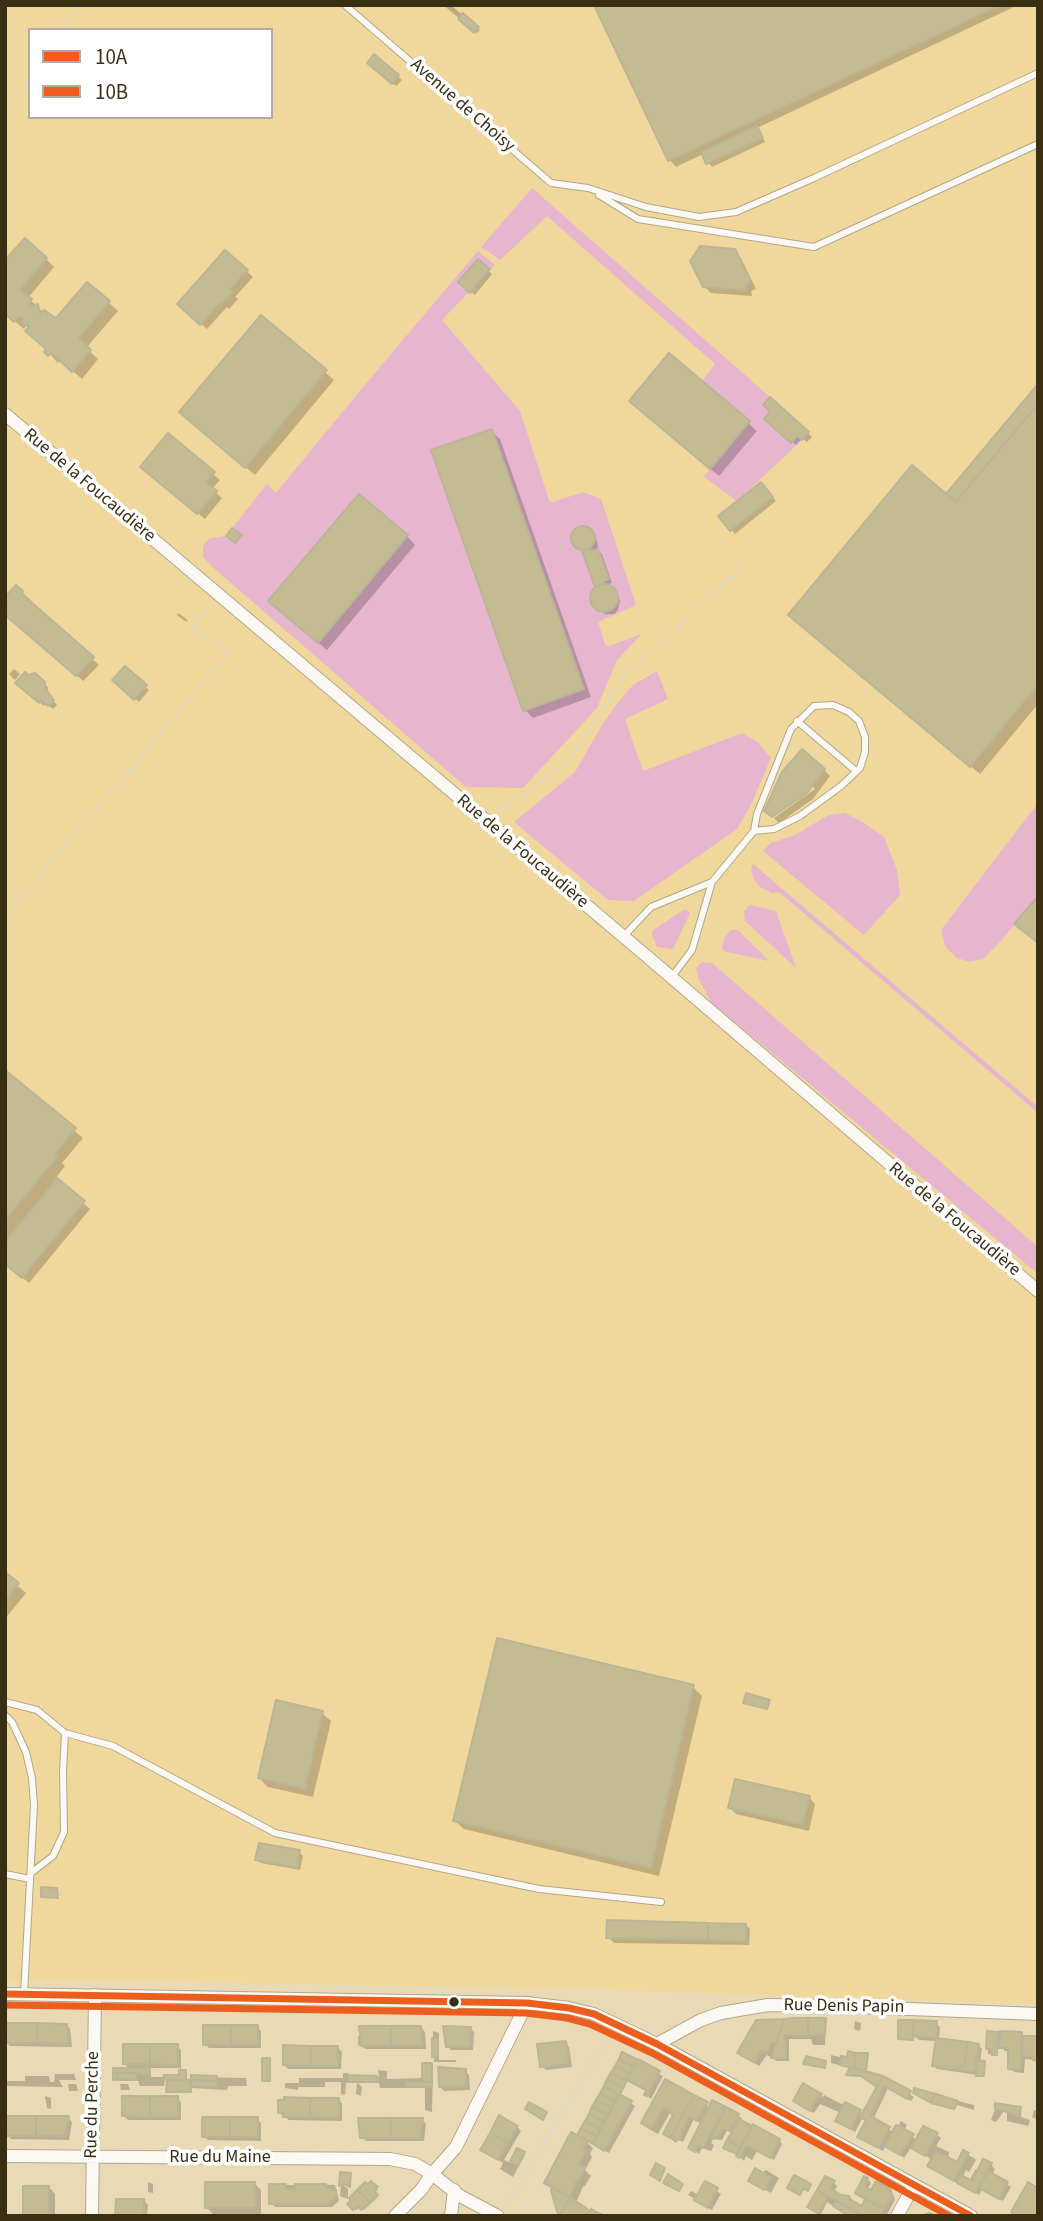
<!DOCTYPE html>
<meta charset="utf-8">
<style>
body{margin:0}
#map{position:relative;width:1043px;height:2221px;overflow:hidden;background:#e9dab5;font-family:"Source Sans 3",sans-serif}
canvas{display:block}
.frame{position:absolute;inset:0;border:7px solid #392f13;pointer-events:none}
.legend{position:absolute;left:28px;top:28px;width:245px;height:91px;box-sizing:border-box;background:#fff;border:2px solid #b0aca1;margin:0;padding:9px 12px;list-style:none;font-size:21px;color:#392f13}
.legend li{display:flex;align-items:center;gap:14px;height:35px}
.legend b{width:35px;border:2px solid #b0aca1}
</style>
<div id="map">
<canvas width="1043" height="2221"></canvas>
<div class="frame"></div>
<ul class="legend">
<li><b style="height:9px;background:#eb5e1d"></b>10A</li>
<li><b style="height:9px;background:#eb5e1d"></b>10B</li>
</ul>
</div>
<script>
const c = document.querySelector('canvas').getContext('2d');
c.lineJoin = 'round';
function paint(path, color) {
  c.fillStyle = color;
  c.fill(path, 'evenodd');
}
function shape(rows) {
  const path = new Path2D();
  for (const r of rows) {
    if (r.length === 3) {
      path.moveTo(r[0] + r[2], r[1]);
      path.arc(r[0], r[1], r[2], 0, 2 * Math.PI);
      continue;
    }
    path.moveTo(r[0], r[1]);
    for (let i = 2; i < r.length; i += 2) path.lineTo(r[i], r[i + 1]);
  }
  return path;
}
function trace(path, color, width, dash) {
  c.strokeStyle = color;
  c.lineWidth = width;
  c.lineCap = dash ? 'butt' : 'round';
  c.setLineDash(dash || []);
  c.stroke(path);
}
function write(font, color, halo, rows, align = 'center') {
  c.font = font + ' "Source Sans 3",sans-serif';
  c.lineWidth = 7;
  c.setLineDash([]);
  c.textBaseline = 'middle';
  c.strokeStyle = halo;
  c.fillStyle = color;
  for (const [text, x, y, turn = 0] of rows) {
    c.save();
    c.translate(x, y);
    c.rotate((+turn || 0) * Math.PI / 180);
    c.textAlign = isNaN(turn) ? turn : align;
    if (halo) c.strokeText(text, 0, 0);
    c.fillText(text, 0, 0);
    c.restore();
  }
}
paint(shape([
 [5,5,1038,5,1038,2004,581,1989,134,1981,5,1982],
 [30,30,271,30,271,117,30,117]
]), '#f0d89d');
paint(shape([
 [532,188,770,397,763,405,770,411,764,419,791,442,797,436,802,440,737,501,704,477,710,469,702,381,715,364,547,216,500,260,481,247],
 [478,251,495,265,442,320,520,411,550,503,583,492,601,499,636,605,598,622,606,647,642,634,617,660,597,708,523,788,466,787,216,570,203,557,203,546,210,538,226,536,267,484,276,493,359,392],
 [657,671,668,699,625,719,643,771,742,733,758,742,771,758,750,807,737,829,634,901,608,900,514,822,575,772,599,730,616,705,633,685],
 [1038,803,1038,896,1001,941,983,959,970,962,957,958,945,946,941,930],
 [845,813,863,822,884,837,897,870,900,895,864,935,763,851,771,843,795,835,829,815],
 [753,864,1038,1107,1038,1113,779,892,772,893,760,887,754,880,751,869],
 [750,905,776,911,796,968,745,921,744,911],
 [685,909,690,913,673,949,657,947,652,935,653,930],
 [731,930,738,930,769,961,723,951,722,947,725,937],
 [702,962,712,963,1038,1247,1038,1274,712,1003,699,980,696,968]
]), '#e7b5cd');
paint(shape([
 [443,5,451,5,480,30,477,33],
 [596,5,1018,5,757,128,765,142,712,167,703,154,676,167,670,160],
 [375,56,402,80,396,86,373,66],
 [734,251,741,258,756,289,751,291,752,296,711,293,704,286],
 [225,252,253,277,235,297,238,299,229,309,227,307,207,329,179,304],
 [46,259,54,267,28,298,44,313,56,321,88,284,118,311,86,348,98,359,82,379,60,360,58,363,55,360,26,326,24,329,5,313,5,263],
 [478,261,492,274,475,295,460,282],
 [261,317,334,380,255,475,190,421],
 [1038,386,1038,704,980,774,799,623,947,496],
 [770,400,812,437,807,442,802,438,796,445,766,419,772,412],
 [640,409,748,423,757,431,719,476],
 [491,431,500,439,591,697,533,718,525,710],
 [149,473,213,474,220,480,212,489,222,498,205,519],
 [765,488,776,501,735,534,721,517],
 [581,528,591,532,596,536,598,547,596,549,602,554,612,583,603,586,610,588,620,600,618,610,614,614,605,614,594,605,592,600,593,593,597,588,585,552,573,541,573,535],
 [407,536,415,545,327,650,279,609],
 [16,587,29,599,27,601,99,665,83,681,6,613,10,608],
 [178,613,188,620,186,622,177,615],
 [14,669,20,674,15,680,9,674],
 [125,669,149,690,139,702,114,680],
 [35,675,48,687,47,693,57,705,53,709,46,703,44,706,21,687,28,677],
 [824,770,830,776,813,799,779,823,774,818,815,789,813,786,771,816],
 [5,1073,83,1138,62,1163,65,1166,55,1179,90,1209,29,1283,5,1264],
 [5,1575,26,1593,5,1619],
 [693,1687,702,1696,659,1876,464,1829,455,1821],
 [322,1713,331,1721,313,1797,268,1787,259,1778],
 [809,1797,815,1804,809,1831,736,1814,730,1808],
 [299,1852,303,1856,300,1870,261,1863,257,1859],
 [746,1925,750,1929,749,1945,614,1943,608,1937],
 [808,2020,826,2021,825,2045,813,2045,811,2039,789,2039,789,2061,777,2061,767,2055,759,2066,740,2053,757,2022],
 [855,2021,861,2023,860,2031,854,2029],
 [936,2023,940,2027,939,2040,978,2045,982,2049,980,2062,985,2064,985,2076,937,2069,933,2065,937,2041,919,2040,914,2035,914,2041,900,2039],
 [66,2025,70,2029,72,2047,10,2046,6,2042],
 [257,2027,261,2031,261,2048,209,2048,205,2044],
 [421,2028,425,2032,426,2049,366,2049,358,2045,358,2036],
 [470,2028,474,2032,473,2050,451,2050,447,2046],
 [433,2031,439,2033,439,2060,455,2060,457,2062,434,2062],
 [988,2033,997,2033,1002,2038,1022,2034,1025,2037,1038,2038,1038,2062,1035,2060,1025,2059,1024,2073,1014,2072,1010,2068,1010,2051,1005,2051,998,2044,998,2056,988,2054],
 [565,2043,569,2047,572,2067,546,2070,542,2066],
 [177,2046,181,2050,181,2071,187,2073,187,2082,193,2082,193,2077,246,2078,247,2086,228,2086,227,2090,191,2088,191,2093,169,2092,168,2081,165,2081,164,2086,140,2086,138,2081,115,2079,131,2070,124,2064],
 [147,2068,180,2068,181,2077,151,2077,151,2072],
 [338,2048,342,2052,341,2069,288,2069,284,2065],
 [623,2055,663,2076,651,2099,646,2094,648,2091,629,2079,620,2096,635,2106,609,2153,584,2140,593,2148,590,2154,592,2157,585,2170,591,2176,584,2187,583,2186,576,2203,591,2213,563,2214,553,2190,546,2183,578,2138],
 [831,2055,848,2059,867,2055,867,2074,882,2078,914,2097,911,2101,888,2088,873,2120,894,2133,901,2121,907,2125,904,2131,917,2140,937,2135,941,2138,936,2146,949,2152,948,2159,957,2165,964,2153,974,2158,976,2160,969,2172,966,2170,962,2178,969,2181,976,2169,979,2171,984,2161,991,2165,995,2169,992,2175,1011,2187,1003,2201,982,2190,979,2195,933,2170,929,2166,932,2160,912,2146,904,2158,886,2145,883,2151,863,2140,859,2136,867,2122,863,2117,855,2132,837,2121,841,2113,820,2104,814,2113,799,2105,795,2101,821,2095,823,2097,824,2095,863,2115,879,2087,864,2077,849,2076,851,2068,831,2063],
 [424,2065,433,2065,432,2112,425,2110,425,2088,380,2088,379,2083,358,2083,362,2087,361,2096,356,2094,357,2083,346,2083,345,2095,341,2094,341,2082,325,2082,325,2087,298,2087,298,2090,285,2088,285,2083,299,2083,299,2078,343,2078,343,2073,348,2073,349,2077,379,2077,378,2070,387,2071,387,2079,424,2078],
 [465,2071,469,2075,470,2090,444,2091,440,2087],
 [55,2074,74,2074,76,2080,59,2080,63,2087,5,2086,5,2081,25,2081,25,2076,49,2076,50,2082,54,2082],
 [665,2081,710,2108,713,2102,738,2115,742,2119,740,2122,779,2140,782,2144,774,2160,757,2151,752,2160,746,2156,744,2161,738,2155,726,2149,733,2133,727,2130,722,2140,713,2139,711,2143,714,2145,711,2151,702,2148,699,2154,690,2147,702,2124,694,2119,683,2142,678,2140,676,2143,665,2134,675,2115,671,2111,658,2134,649,2129,643,2122],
 [68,2084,76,2084,78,2091,69,2091],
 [120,2084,128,2084,130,2090,121,2090],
 [915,2090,974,2105,974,2110,957,2105,955,2109,934,2104,916,2094],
 [45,2096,51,2098,51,2109,47,2108],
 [177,2098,181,2102,181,2120,128,2120,124,2116],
 [338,2100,342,2103,342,2121,289,2120,279,2113],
 [993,2105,1020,2109,1021,2117,1030,2120,1028,2126,1007,2121,1007,2112,1004,2111,996,2122,991,2120,995,2109],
 [1034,2110,1038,2112,1038,2120,1032,2117],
 [5,2117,68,2118,72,2122,69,2140,11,2139,7,2135],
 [257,2119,261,2123,261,2141,208,2140,204,2137],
 [422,2120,426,2124,424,2141,366,2141,362,2137],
 [517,2127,521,2131,504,2160,511,2163,518,2150,525,2155,513,2177,500,2169,503,2163,482,2150],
 [766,2170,779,2178,771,2193,751,2182],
 [342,2174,351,2176,351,2186,342,2184,348,2189,348,2199,340,2196],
 [867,2179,871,2183,867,2190,872,2192,889,2190,893,2194,895,2200,886,2216,849,2216,827,2202,821,2214,811,2208,833,2182,837,2186,834,2192,863,2208,867,2200,857,2193],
 [148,2182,153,2184,153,2193,148,2192],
 [371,2183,378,2190,374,2193,378,2197,364,2210,360,2207,356,2210,350,2204],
 [705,2183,721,2194,712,2210,688,2195,691,2191,699,2195],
 [255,2184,261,2190,261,2214,213,2214,207,2208],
 [271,2185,335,2185,339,2201,332,2207,275,2207,271,2203],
 [49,2187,55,2194,55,2216,24,2216],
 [144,2201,148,2205,147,2216,117,2216],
 [930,2212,938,2216,922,2216,923,2214]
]), '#0003');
const building = shape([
 [594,5,1001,5,668,161,594,5],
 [463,13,479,27,474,33,458,19,463,13],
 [374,54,399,75,392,84,367,63,374,54],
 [757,126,763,138,706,164,701,152,757,126],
 [25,238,47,258,20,289,32,299,29,304,31,306,38,304,40,314,44,310,56,318,87,282,110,301,79,338,91,350,72,372,51,353,48,356,44,352,46,349,25,331,30,326,27,323,25,326,21,322,23,319,19,316,14,322,5,314,5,260,25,238],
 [700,246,735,249,751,282,746,285,747,290,703,287,690,261,700,246],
 [225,250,248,270,230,289,233,292,222,304,220,302,200,325,177,304,225,250],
 [478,259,490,269,470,293,458,282,478,259],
 [261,315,327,370,245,468,179,412,261,315],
 [669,353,750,421,710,469,629,401,669,353],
 [1038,384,1038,404,956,502,946,494,1038,384],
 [770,397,809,432,802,440,797,436,791,443,764,419,770,411,763,405,770,397],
 [1038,404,1038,685,970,767,788,615,912,465,956,502,1038,404],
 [492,429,584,689,523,711,431,450,492,429],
 [168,433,215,472,206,482,217,491,197,514,140,467,168,433],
 [761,482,773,497,730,531,718,516,761,482],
 [359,494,408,535,318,643,268,601,359,494],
 [583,538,12],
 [232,528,242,535,235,543,226,536,232,528],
 [590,549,590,551,598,549,609,579,595,587,582,551,590,549],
 [604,598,14],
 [16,585,23,591,22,594,94,657,76,676,5,615,8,608,5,606,5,597,16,585],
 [125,666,147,685,134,700,112,680,125,666],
 [25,672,28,675,35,673,45,682,44,687,54,700,48,706,41,700,39,703,15,683,25,672],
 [802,749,825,769,807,793,772,817,764,811,782,772,802,749],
 [1038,896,1038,943,1014,924,1038,896],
 [5,1070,76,1128,55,1154,58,1156,5,1220,5,1070],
 [57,1178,85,1201,22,1278,5,1264,5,1242,57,1178],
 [5,1572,19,1583,5,1600,5,1572],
 [497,1638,694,1685,651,1868,453,1821,497,1638],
 [746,1693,770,1700,767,1709,743,1703,746,1693],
 [276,1700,323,1711,305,1789,258,1778,276,1700],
 [735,1779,810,1796,803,1825,728,1808,735,1779],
 [259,1843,300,1850,297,1868,255,1860,259,1843],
 [41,1887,57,1888,58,1898,41,1897,41,1887],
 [607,1920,708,1923,708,1940,606,1938,607,1920],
 [708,1923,746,1924,746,1942,708,1940,708,1923],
 [795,2018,808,2018,808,2036,785,2035,786,2058,771,2058,784,2019,795,2018],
 [808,2018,826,2018,825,2035,808,2036,808,2018],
 [784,2019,776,2043,772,2042,767,2054,761,2051,755,2063,737,2053,756,2020,784,2019],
 [898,2020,914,2020,913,2040,898,2039,898,2020],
 [914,2020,937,2021,936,2038,913,2036,914,2020],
 [7,2023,37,2023,37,2043,5,2043,7,2023],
 [37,2023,67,2024,69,2044,37,2043,37,2023],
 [203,2025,231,2025,231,2045,203,2045,203,2025],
 [231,2025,258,2025,258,2045,231,2045,231,2025],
 [359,2026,391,2026,391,2046,361,2046,359,2026],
 [391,2026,421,2026,423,2046,391,2046,391,2026],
 [443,2026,471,2027,470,2047,446,2047,443,2026],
 [987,2031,998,2032,997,2055,992,2055,992,2049,986,2049,987,2031],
 [1000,2031,1022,2032,1021,2070,1008,2069,1008,2048,999,2048,1000,2031],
 [1023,2036,1038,2036,1038,2061,1033,2060,1033,2057,1022,2056,1023,2036],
 [432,2038,438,2038,438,2057,432,2057,432,2038],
 [936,2038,968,2042,964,2066,960,2066,959,2070,932,2066,936,2038],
 [566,2041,569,2064,540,2067,537,2044,566,2041],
 [968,2042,979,2044,975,2072,959,2070,960,2066,964,2066,968,2042],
 [123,2044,150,2044,150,2064,123,2064,123,2044],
 [150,2044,178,2044,178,2065,150,2064,150,2044],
 [283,2045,311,2046,311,2066,283,2065,283,2045],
 [311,2046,338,2046,338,2066,311,2066,311,2046],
 [848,2051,856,2053,854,2068,840,2065,841,2056,847,2057,848,2051],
 [622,2052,638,2060,634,2067,619,2059,622,2052],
 [856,2053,868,2053,866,2072,854,2068,856,2053],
 [806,2056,826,2061,825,2068,803,2064,806,2056],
 [262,2058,270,2058,270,2081,262,2081,262,2058],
 [619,2059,634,2067,630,2074,615,2066,619,2059],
 [638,2059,660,2071,647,2096,644,2095,646,2090,627,2080,638,2059],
 [976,2060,985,2061,984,2076,976,2076,976,2060],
 [422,2063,432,2063,432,2082,422,2082,422,2063],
 [615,2066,630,2074,626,2081,611,2072,615,2066],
 [438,2067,466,2069,466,2087,439,2087,438,2067],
 [850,2067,854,2068,883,2076,877,2087,861,2076,846,2075,850,2067],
 [113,2068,150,2068,150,2075,117,2072,117,2079,137,2080,113,2080,113,2068],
 [179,2070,186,2070,186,2080,164,2080,164,2075,179,2075,179,2070],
 [117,2072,137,2073,137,2080,117,2079,117,2072],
 [611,2072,626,2081,623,2088,607,2079,611,2072],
 [191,2075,217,2076,217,2081,191,2080,191,2075],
 [349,2075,377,2076,377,2082,348,2082,349,2075],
 [883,2076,911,2091,907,2099,884,2086,880,2093,882,2094,870,2116,890,2127,879,2148,857,2137,866,2120,860,2117,883,2076],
 [607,2079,623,2088,619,2095,604,2086,607,2079],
 [665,2079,694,2095,670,2138,663,2134,673,2115,664,2107,652,2129,641,2123,665,2079],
 [167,2080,191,2080,191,2092,166,2092,167,2080],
 [191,2080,217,2081,217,2087,191,2087,191,2080],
 [406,2082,432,2082,432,2087,406,2087,406,2082],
 [803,2083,822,2094,820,2097,818,2096,810,2111,793,2101,803,2083],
 [604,2086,619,2095,615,2102,600,2093,604,2086],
 [914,2088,936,2094,931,2103,913,2093,914,2088],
 [600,2093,615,2102,612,2108,596,2100,600,2093],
 [619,2094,632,2101,604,2151,593,2144,619,2094],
 [936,2094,958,2101,954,2109,931,2103,936,2094],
 [694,2095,708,2102,697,2121,689,2116,679,2140,671,2136,694,2095],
 [122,2096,150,2096,150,2117,122,2116,122,2096],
 [150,2096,178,2096,178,2117,150,2117,150,2096],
 [284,2097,310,2098,310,2117,283,2117,284,2113,278,2113,278,2100,284,2100,284,2097],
 [310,2098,339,2098,339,2118,310,2117,310,2098],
 [596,2100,612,2108,608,2115,592,2107,596,2100],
 [712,2100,726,2107,703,2148,698,2145,695,2152,688,2148,712,2100],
 [529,2102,547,2112,543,2120,525,2109,529,2102],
 [845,2102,861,2110,851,2129,835,2121,845,2102],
 [995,2103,1021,2107,1020,2115,995,2109,995,2103],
 [592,2107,608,2115,604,2122,589,2114,592,2107],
 [726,2107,739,2114,730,2131,723,2128,718,2137,715,2136,714,2139,711,2137,726,2107],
 [589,2114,604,2122,600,2129,585,2121,589,2114],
 [499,2115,518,2126,508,2143,490,2133,499,2115],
 [5,2116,36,2116,36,2136,6,2136,5,2116],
 [36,2116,69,2116,65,2136,36,2136,36,2116],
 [202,2117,230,2117,230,2137,202,2137,202,2117],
 [230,2117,258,2117,258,2137,230,2137,230,2117],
 [358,2118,391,2118,391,2138,360,2138,358,2118],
 [391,2118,423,2118,420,2138,391,2138,391,2118],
 [739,2119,752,2126,741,2147,727,2140,739,2119],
 [585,2121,600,2129,597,2136,581,2128,585,2121],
 [753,2124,780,2139,770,2158,747,2145,739,2158,736,2156,753,2124],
 [896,2125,914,2134,900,2155,884,2146,896,2125],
 [923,2126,938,2133,925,2156,911,2148,923,2126],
 [581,2128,597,2136,593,2144,577,2135,581,2128],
 [571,2132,588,2141,583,2149,587,2149,579,2164,585,2168,578,2182,576,2181,570,2197,544,2183,571,2132],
 [490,2133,508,2143,498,2160,480,2150,490,2133],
 [727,2140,741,2147,737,2154,723,2148,727,2140],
 [517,2148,525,2152,518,2166,510,2161,517,2148],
 [963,2150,969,2153,954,2181,927,2166,936,2151,957,2162,963,2150],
 [983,2159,992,2163,975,2193,957,2183,961,2175,972,2181,983,2159],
 [656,2163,665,2168,660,2181,650,2175,656,2163],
 [755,2168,771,2177,764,2190,748,2181,755,2168],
 [988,2171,1008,2182,999,2199,979,2188,988,2171],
 [340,2172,351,2173,350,2187,344,2184,339,2186,340,2172],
 [668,2174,683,2184,679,2191,663,2183,668,2174],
 [794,2175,811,2184,808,2191,803,2189,800,2195,787,2188,794,2175],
 [825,2176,835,2181,830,2188,841,2195,849,2196,851,2200,862,2206,865,2199,884,2209,880,2216,863,2216,817,2190,825,2176],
 [864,2176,868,2178,864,2186,871,2190,876,2181,890,2188,892,2195,884,2209,855,2193,864,2176],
 [371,2181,378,2187,374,2191,378,2195,370,2202,357,2190,365,2182,368,2184,371,2181],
 [705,2181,718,2188,708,2208,694,2200,705,2181],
 [205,2182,255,2182,256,2208,205,2208,205,2182],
 [1028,2182,1038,2188,1038,2211,1032,2216,1018,2216,1011,2212,1028,2182],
 [269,2184,286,2184,286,2189,295,2189,295,2184,326,2184,327,2189,336,2190,336,2197,328,2204,269,2204,269,2184],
 [23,2186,49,2186,49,2216,23,2216,23,2186],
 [552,2188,570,2197,561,2214,557,2212,551,2190,552,2188],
 [357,2190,370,2202,361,2210,358,2206,353,2210,347,2204,351,2200,349,2198,357,2190],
 [817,2190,828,2196,819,2214,807,2207,817,2190],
 [570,2197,590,2211,591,2209,604,2216,560,2216,570,2197],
 [116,2199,144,2199,144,2216,115,2216,116,2199],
 [836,2200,863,2216,849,2216,833,2206,836,2200]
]);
paint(building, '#c3bc92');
trace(building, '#bbb597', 2);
const service = shape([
 [345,5,551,183,588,188,646,207,699,217,736,212,814,178,1038,73],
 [599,195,638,219,814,247,1038,144],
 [797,721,856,771],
 [623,937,651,907,712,882],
 [671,978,692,950,712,882,754,831,757,814,791,729,814,706,833,705,849,712,859,721,865,737,865,752,860,768,841,786,800,816,774,829,754,831],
 [5,1702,37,1710,65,1733,113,1746,275,1833,539,1889,661,1902],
 [5,1715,12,1722,26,1752,32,1778,34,1805,24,1994],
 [31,1873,53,1856,64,1832,63,1772,65,1733],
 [5,1874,30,1879]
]);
const minor = shape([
 [5,414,650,959,1038,1291],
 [5,1994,527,2003,569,2008,594,2014,657,2044,971,2216],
 [657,2044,701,2020,721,2013,768,2005,832,2006,1038,2014],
 [5,2156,390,2159,415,2164,432,2174,460,2196,498,2216],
 [92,2216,95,1995],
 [395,2216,421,2190,432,2174,456,2147,527,2003],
 [451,2216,454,2190],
 [897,2216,914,2185]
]);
trace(service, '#b2a789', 8);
trace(minor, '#b2a789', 14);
trace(shape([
 [58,30,82,5],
 [5,107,20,92,30,74],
 [497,810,514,801,565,765,600,715,614,688,632,666,650,653,741,566],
 [5,916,229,653,192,628,193,622,212,607],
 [507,2204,609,2036]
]), '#ddd8cc', 2.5, [5, 5]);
trace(service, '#fcf9f4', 6);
trace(minor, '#fcf9f4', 12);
trace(shape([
 [5,1994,527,2003,569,2008,594,2014,657,2044,971,2216]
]), '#eb5e1d', 7);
trace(shape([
 [5,2005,526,2013,567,2018,590,2024,652,2053,949,2216]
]), '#eb5e1d', 7);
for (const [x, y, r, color] of [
 [454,2002,6,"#392f13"]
]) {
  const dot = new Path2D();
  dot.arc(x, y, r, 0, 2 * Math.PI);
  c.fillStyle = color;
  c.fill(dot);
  trace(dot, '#fff', 2.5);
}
write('18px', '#392f13', '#fff', [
 ["Avenue de Choisy",462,106,41],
 ["Rue de la Foucaudière",89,486,40],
 ["Rue de la Foucaudière",522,852,40],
 ["Rue de la Foucaudière",954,1220,40],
 ["Rue Denis Papin",844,2007,1],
 ["Rue du Perche",93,2105,-89],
 ["Rue du Maine",220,2158]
]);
</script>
